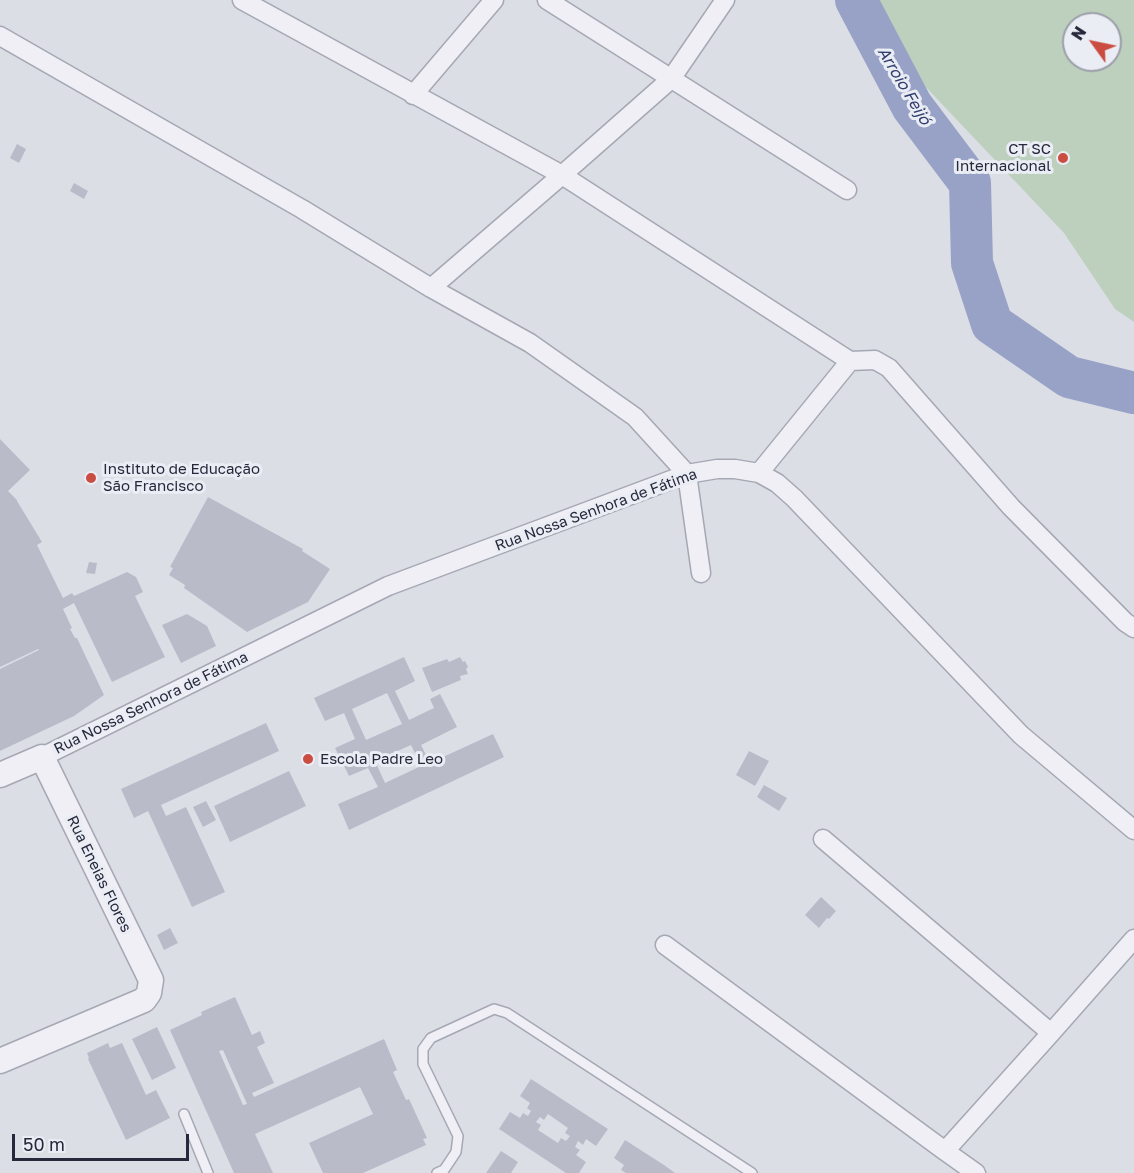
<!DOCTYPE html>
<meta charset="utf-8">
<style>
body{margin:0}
#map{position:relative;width:1134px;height:1173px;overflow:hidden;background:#dcdee6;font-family:"Golos Text",sans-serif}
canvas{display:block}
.north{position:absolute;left:1062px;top:12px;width:60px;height:60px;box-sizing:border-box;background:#ebedf4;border:2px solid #9c9faa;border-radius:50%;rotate:303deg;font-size:16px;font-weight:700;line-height:24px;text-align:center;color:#26293c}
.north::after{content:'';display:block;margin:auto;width:21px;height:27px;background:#cb4d41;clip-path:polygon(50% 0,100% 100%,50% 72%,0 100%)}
.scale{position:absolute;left:12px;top:1134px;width:177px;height:27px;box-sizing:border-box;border:3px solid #26293c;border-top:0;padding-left:8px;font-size:18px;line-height:21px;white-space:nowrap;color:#26293c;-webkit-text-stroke:4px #ebedf4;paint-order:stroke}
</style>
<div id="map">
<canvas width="1134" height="1173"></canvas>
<div class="north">N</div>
<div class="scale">50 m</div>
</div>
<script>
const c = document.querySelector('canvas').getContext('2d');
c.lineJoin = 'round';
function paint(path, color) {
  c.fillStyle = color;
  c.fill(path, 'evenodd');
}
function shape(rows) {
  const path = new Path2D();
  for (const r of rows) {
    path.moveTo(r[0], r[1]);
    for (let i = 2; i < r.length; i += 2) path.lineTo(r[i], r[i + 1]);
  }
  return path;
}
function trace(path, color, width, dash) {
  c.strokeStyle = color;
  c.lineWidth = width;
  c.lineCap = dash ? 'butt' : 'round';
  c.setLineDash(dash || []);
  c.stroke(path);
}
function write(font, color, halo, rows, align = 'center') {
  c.font = font + ' "Golos Text",sans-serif';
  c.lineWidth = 6;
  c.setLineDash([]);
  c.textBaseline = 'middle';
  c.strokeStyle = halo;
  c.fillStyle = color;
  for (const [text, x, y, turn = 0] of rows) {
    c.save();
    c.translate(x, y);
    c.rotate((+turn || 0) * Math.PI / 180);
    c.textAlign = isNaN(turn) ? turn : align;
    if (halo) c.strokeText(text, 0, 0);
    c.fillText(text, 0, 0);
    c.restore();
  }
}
paint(shape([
 [878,0,1134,0,1134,322,1115,309,1064,233,921,82],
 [1074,24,1110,24,1110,60,1074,60]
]), '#bdd0bd');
trace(shape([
 [856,0,912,106,970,183,972,263,992,324,1069,377,1134,393]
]), '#97a2c6', 42);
paint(shape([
 [17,144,26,149,19,163,10,158],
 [74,183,88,191,84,199,70,191],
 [0,439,30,470,8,491,17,500,17,501,42,542,37,545,63,598,72,593,74,596,127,572,136,577,143,592,135,596,165,657,112,682,74,603,63,609,72,628,70,629,75,638,77,638,104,695,74,716,0,751,0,669,39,650,38,649,0,667],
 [208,497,303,549,302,551,330,569,308,602,247,632,184,588,185,585,169,575,173,568,170,567],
 [89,562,97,563,95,574,86,573],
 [187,614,207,626,216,646,181,663,162,625],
 [404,657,415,681,395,691,409,720,434,708,430,699,440,694,457,727,421,745,430,763,493,734,504,757,349,830,338,804,378,787,368,768,349,776,335,748,355,739,344,713,325,721,314,698],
 [387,693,402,724,366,740,352,709],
 [411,745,421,766,385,783,375,761],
 [460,657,463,662,465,661,468,667,466,669,468,674,460,676,461,680,432,692,422,668,447,659,449,662],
 [266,723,279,751,161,805,166,816,186,807,225,892,192,907,148,811,134,818,121,789],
 [749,751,769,761,755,786,736,775],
 [289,771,306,806,230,842,214,806],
 [764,785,787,798,779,811,757,797],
 [206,801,216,820,203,827,193,807],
 [821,897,836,911,829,919,827,918,819,928,805,915],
 [170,928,178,943,164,950,157,935],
 [235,997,252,1035,260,1031,265,1043,257,1047,274,1083,252,1093,254,1097,384,1039,397,1070,393,1072,406,1100,409,1099,427,1138,423,1139,426,1145,363,1173,323,1173,309,1143,373,1114,360,1087,255,1134,273,1173,234,1173,170,1030,202,1015,201,1012],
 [223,1050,247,1104,243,1105,219,1051],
 [157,1027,176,1068,152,1080,132,1039],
 [108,1043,110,1048,122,1043,146,1095,156,1090,170,1118,126,1140,88,1059,89,1058,87,1053],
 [531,1079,608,1129,596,1146,586,1139,583,1145,578,1141,575,1147,580,1150,576,1155,586,1162,579,1173,566,1173,499,1129,510,1112,520,1118,523,1113,528,1116,531,1111,527,1108,530,1103,520,1096],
 [548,1114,568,1128,565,1133,570,1136,566,1141,561,1138,558,1143,538,1130,541,1125,536,1122,540,1117,544,1120],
 [625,1140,664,1165,675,1173,626,1173,621,1170,624,1165,614,1158],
 [501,1151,518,1162,511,1173,486,1173]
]), '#b9bbc9');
const service = shape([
 [184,1114,208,1173],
 [437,1173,444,1170,456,1152,458,1136,423,1064,423,1049,431,1038,494,1009,507,1013,752,1173]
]);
const minor = shape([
 [242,0,562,175,850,361,759,473],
 [547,0,847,190],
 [0,36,302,209,431,288,530,343,635,417,687,474,701,573],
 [413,95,494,0],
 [431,288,562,175,671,79,725,0],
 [850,361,875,360,889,368,1011,507,1125,622,1134,628],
 [42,757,388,586,687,474,717,469,735,469,759,473,777,483,794,498,1021,735,1134,830],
 [823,839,1051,1033],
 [665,945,945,1151],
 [976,1173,945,1151,1051,1033,1134,939]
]);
const tertiary = shape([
 [0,775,42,757,151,980,149,993,144,1000,0,1061]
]);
trace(service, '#a5a8b3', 12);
trace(minor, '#a5a8b3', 21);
trace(tertiary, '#a5a8b3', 27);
trace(service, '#efeff5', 9);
trace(minor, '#efeff5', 18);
trace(tertiary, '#efeff5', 24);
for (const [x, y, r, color] of [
 [1063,158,6,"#cb4d41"],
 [91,478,6,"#cb4d41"],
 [308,759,6,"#cb4d41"]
]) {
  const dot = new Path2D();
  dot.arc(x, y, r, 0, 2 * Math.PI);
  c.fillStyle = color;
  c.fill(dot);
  trace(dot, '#ebedf4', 2);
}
write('15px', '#26293c', '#ebedf4', [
 ["CT SC",1051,149,"right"],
 ["Internacional",1051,166,"right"],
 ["Instituto de Educação",103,469],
 ["São Francisco",103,486],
 ["Escola Padre Leo",320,759]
], 'left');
write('15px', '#26293c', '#ebedf4', [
 ["Rua Nossa Senhora de Fátima",596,510,-20],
 ["Rua Nossa Senhora de Fátima",151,703,-26],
 ["Rua Eneias Flores",99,874,64]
]);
write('italic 16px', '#313e6f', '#ebedf4', [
 ["Arroio Feijó",904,86,59]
]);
</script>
